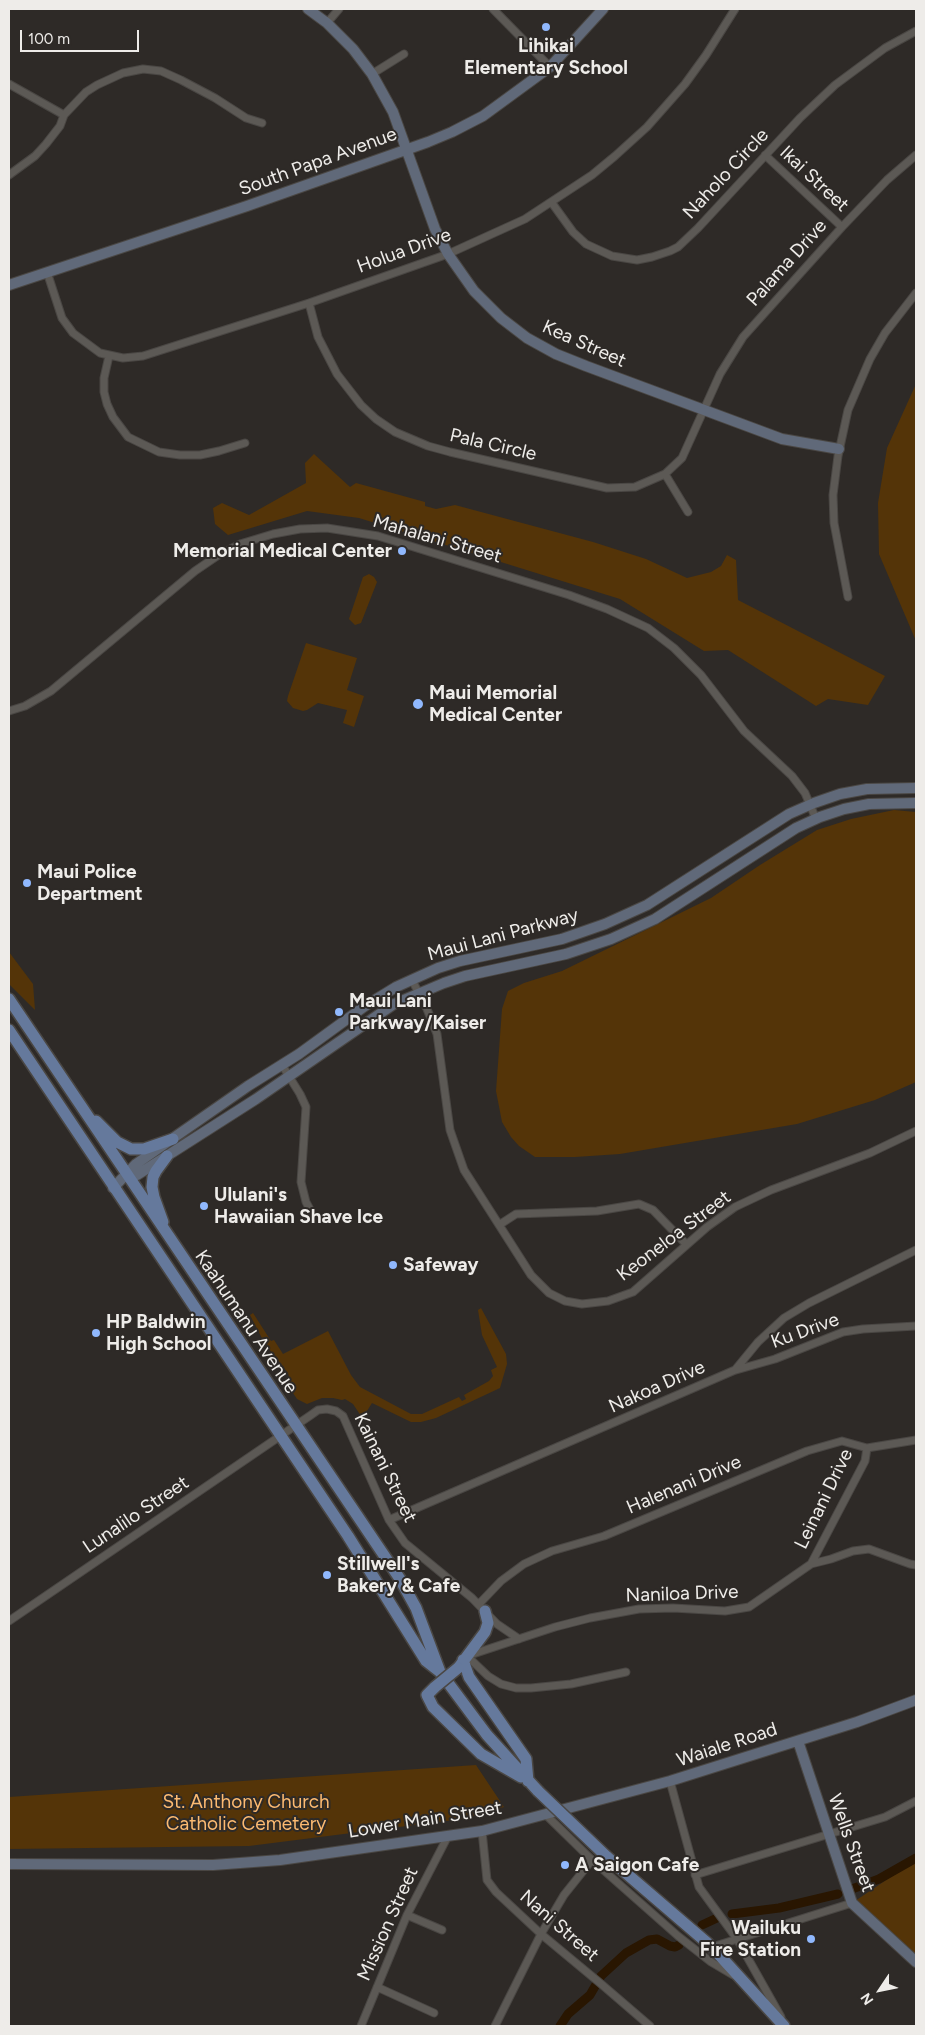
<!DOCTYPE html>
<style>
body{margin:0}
#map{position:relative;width:925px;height:2035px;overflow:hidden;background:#2e2a27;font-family:Figtree,sans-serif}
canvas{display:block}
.frame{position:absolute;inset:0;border:10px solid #eeece9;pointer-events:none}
.north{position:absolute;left:855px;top:1965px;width:50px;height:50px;-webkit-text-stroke:4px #2e2a27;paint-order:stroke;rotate:236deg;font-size:14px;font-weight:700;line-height:20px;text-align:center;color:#eeece9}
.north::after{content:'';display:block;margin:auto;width:18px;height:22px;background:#eeece9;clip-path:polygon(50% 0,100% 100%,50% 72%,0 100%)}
.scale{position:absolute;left:20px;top:30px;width:119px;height:22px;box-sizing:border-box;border:2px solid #eeece9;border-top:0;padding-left:6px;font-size:15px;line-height:18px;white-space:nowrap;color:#eeece9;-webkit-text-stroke:4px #2e2a27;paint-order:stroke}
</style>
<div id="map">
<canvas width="925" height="2035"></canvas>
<div class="frame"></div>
<div class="north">N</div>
<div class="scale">100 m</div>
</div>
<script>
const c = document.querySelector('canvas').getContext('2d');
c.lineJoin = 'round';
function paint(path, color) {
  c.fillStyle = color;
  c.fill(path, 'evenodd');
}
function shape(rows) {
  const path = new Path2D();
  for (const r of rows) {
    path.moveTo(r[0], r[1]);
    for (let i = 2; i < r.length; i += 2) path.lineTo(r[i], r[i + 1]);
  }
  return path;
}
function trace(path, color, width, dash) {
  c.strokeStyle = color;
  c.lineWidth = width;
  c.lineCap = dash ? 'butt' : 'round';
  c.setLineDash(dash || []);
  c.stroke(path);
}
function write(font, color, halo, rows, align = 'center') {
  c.font = font + ' Figtree,sans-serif';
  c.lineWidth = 4;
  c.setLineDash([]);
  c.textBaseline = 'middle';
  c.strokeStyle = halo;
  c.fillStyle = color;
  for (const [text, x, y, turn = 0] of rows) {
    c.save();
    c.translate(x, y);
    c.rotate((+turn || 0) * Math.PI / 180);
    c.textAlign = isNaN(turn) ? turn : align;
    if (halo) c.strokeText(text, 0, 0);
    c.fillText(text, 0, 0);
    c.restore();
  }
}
paint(shape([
 [916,384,916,641,879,554,878,503,887,448],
 [314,454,350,487,356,483,425,502,425,506,436,509,455,505,593,542,646,559,687,578,711,572,721,566,727,555,736,560,738,600,885,676,868,705,828,699,816,706,728,650,704,651,620,599,359,518,307,511,228,535,215,524,213,508,222,503,249,515,306,483,305,463],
 [369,574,374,577,377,582,361,623,355,625,349,619,363,577],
 [306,643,357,658,347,690,364,696,354,727,343,723,347,710,318,703,307,710,303,711,293,708,287,701,288,696],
 [894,810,916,812,916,1082,875,1100,797,1124,620,1154,575,1157,535,1157,519,1146,511,1137,502,1122,496,1091,502,1009,508,991,524,983,562,971,711,898,760,865,817,830,851,819],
 [9,952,33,984,35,1010,9,984],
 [481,1308,506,1354,507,1364,500,1388,436,1418,421,1422,411,1422,372,1403,367,1411,361,1416,353,1404,345,1399,342,1400,333,1398,322,1398,307,1404,297,1399,293,1393,288,1373,265,1344,250,1315,253,1313,271,1341,274,1340,283,1354,328,1331,351,1375,360,1387,411,1414,422,1414,459,1397,462,1401,466,1399,464,1395,489,1381,493,1376,491,1370,497,1367,482,1335,478,1310],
 [476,1765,504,1807,462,1819,249,1846,9,1849,9,1797],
 [916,1860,916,1962,852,1903]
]), '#543408');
trace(shape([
 [852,1889,879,1879,916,1858],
 [732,1914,779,1908,838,1894],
 [702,1925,717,1918],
 [560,2026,568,2014,590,1995,601,1976,626,1953,649,1940,657,1939,670,1946,675,1947,679,1945]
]), '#291601', 9);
const street = shape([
 [493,9,550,67],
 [327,23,339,9],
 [372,74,404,54],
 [9,84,64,115],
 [765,155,842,227],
 [9,175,35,156,46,144,60,126,64,115,86,92,97,85,123,73,143,69,161,71,181,80,215,98,246,118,262,123],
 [552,203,573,232,586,244,612,256,637,260,652,257,670,251,678,247,698,228,800,118,835,85,885,48,916,31],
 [47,272,62,318,73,333,100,353,123,358,143,356,309,303,448,254,525,219,592,175,615,156,647,127,685,84,706,55,735,9],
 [309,303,318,337,337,374,361,405,376,419,395,432,428,446,450,452,607,488,635,487,665,474,682,458,720,374,743,337,842,227,887,180,916,155],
 [109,356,104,378,104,392,107,404,113,417,128,437,159,452,180,455,200,455,219,451,245,443],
 [665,474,688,512],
 [848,597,834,523,833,495,838,456,848,410,870,359,885,333,916,293],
 [9,711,25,706,51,691,195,571,217,556,240,544,273,534,300,529,327,528,378,536,569,595,607,609,648,628,674,648,701,675,744,731,792,776,805,793,816,819],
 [412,980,427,1009,437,1034,450,1130,464,1170,531,1275,549,1293,565,1301,582,1304,608,1301,633,1292,707,1227,735,1207,771,1190,870,1153,916,1131],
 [282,1065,300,1094,306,1107,301,1182,306,1202,314,1217],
 [499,1225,516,1214,597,1211,639,1204,653,1210,686,1244],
 [736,1370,775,1359,843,1332,863,1329,916,1326],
 [389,1520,735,1370,758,1342,784,1318,809,1303,916,1250],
 [811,1564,865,1461,867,1448],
 [479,1604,501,1581,524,1564,552,1551,604,1536,807,1451,842,1441,867,1448,916,1440],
 [9,1621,311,1415,318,1410,327,1409,336,1411,343,1416,389,1520,405,1543,472,1598,497,1624,519,1639],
 [626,1672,571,1684,531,1688,516,1688,501,1684,488,1676,467,1656,555,1627,590,1618,639,1609,673,1608,725,1611,749,1607,811,1564,831,1559,853,1551,869,1549,910,1564,916,1565],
 [670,1781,699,1887,737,1939,781,2017],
 [546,1815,592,1860,678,1936,711,1962,733,1975],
 [482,1831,487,1880,496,1892,541,1934,600,1983,650,2026],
 [695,1875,885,1817,916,1801],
 [407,1915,442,1930],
 [712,1947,852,1903],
 [377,1987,434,2013],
 [361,2026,407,1915,448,1836],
 [495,2026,541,1934,564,1895,592,1860]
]);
const secondary = shape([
 [308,9,327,23,353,49,372,74,393,112,435,229,448,254,474,291,501,318,527,338,556,354,586,366,782,439,839,449],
 [9,285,247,206,428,142,452,132,483,116,550,67,603,9],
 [127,1176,137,1175,256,1099,394,1004,444,983,465,976,566,954,611,939,655,919,796,828,820,817,844,809,869,804,916,803],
 [113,1188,136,1164,248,1086,299,1054,365,1006,396,987,438,968,460,961,562,939,605,924,647,905,789,814,814,803,840,794,867,789,916,788],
 [798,1741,852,1903,916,1962],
 [9,1864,213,1865,280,1860,482,1831,670,1781,857,1722,916,1700]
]);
const primary = shape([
 [9,999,400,1579,416,1608,440,1672],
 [9,1030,348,1536,426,1661,440,1672,487,1735,538,1791],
 [96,1121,117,1142,131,1149,144,1149,173,1139],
 [163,1222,154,1197,152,1187,153,1177,156,1171,167,1156],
 [463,1660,469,1677,526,1759,528,1781],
 [459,1667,485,1632,488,1623,485,1611],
 [435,1687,427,1695,433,1707,481,1754,521,1777],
 [606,1856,712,1947,784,2026]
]);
trace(street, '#4a4744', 9);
trace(secondary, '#4a4744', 12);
trace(primary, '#4a4744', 14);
trace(street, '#5c5955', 7);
trace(secondary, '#606979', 10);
trace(primary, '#65799c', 11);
const primaryBridge = shape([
 [435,1687,458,1668],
 [538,1791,606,1856]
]);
trace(primaryBridge, '#4a4744', 14, []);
trace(primaryBridge, '#65799c', 11);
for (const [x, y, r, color] of [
 [546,27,5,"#90b8fd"],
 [402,551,5,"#90b8fd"],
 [418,704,6,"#90b8fd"],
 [27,883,5,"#90b8fd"],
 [339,1012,5,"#90b8fd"],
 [204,1206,5,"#90b8fd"],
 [393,1265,5,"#90b8fd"],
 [96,1333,5,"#90b8fd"],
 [327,1575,5,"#90b8fd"],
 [565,1865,5,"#90b8fd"],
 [811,1939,5,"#90b8fd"]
]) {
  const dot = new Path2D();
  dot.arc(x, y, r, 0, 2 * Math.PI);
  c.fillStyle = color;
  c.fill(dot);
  trace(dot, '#2e2a27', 2);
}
write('bold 19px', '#eeece9', '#2e2a27', [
 ["Lihikai",546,46,"center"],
 ["Elementary School",546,68,"center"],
 ["Memorial Medical Center",392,551,"right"],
 ["Maui Memorial",429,693],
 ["Medical Center",429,715],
 ["Maui Police",37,872],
 ["Department",37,894],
 ["Maui Lani",349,1001],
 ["Parkway/Kaiser",349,1023],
 ["Ululani's",214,1195],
 ["Hawaiian Shave Ice",214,1217],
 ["Safeway",403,1265],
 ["HP Baldwin",106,1322],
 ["High School",106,1344],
 ["Stillwell's",337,1564],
 ["Bakery & Cafe",337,1586],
 ["A Saigon Cafe",575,1865],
 ["Wailuku",801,1928,"right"],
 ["Fire Station",801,1950,"right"]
], 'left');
write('19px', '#eeece9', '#2e2a27', [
 ["South Papa Avenue",318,162,-20],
 ["Naholo Circle",726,174,-47],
 ["Ikai Street",814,179,43],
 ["Holua Drive",404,251,-20],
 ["Palama Drive",787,263,-48],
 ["Kea Street",584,344,24],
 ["Pala Circle",493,445,13],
 ["Mahalani Street",437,539,16],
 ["Maui Lani Parkway",503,935,-15],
 ["Keoneloa Street",674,1236,-37],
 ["Kaahumanu Avenue",246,1322,56],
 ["Ku Drive",805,1331,-20],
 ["Nakoa Drive",657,1387,-24],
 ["Kainani Street",385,1468,64],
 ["Halenani Drive",684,1485,-23],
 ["Leinani Drive",824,1499,-64],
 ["Lunalilo Street",136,1515,-34],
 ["Naniloa Drive",682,1594,-2],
 ["Waiale Road",727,1745,-18],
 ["Lower Main Street",425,1820,-9],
 ["Wells Street",851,1843,70],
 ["Mission Street",388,1924,-66],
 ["Nani Street",559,1926,41]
]);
write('19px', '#fcba71', '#2e2a27', [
 ["St. Anthony Church",246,1802],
 ["Catholic Cemetery",246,1824]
]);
</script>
